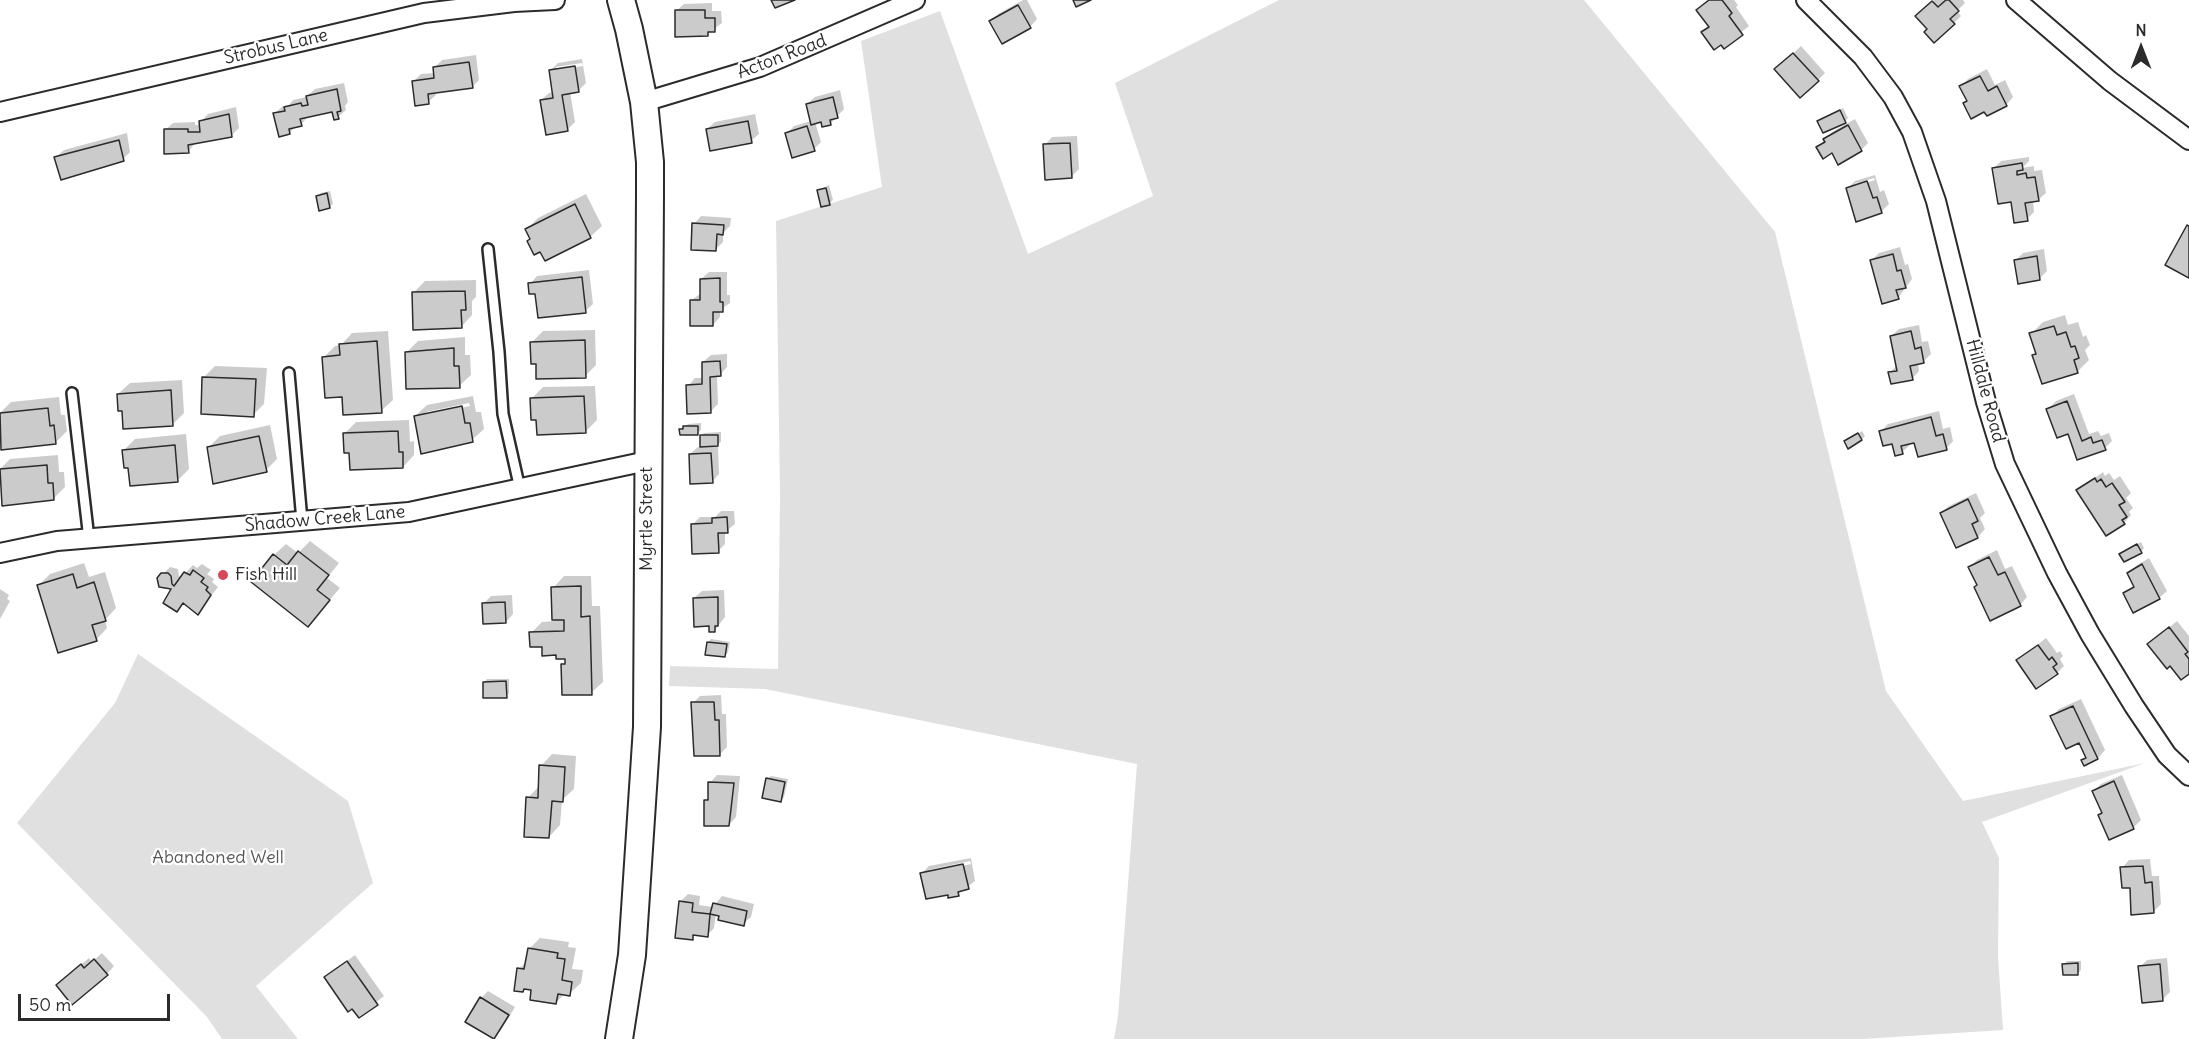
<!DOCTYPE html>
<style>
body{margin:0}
#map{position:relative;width:2189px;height:1039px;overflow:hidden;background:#fff;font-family:Delius,sans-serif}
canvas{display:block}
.north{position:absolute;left:2111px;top:18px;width:60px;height:60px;-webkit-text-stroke:4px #fff;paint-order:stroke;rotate:0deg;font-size:16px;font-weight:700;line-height:24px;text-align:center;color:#2b2b2b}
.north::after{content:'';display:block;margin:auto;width:21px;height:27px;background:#2b2b2b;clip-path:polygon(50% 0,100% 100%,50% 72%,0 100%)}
.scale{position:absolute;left:18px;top:994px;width:152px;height:27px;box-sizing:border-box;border:3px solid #2b2b2b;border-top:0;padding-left:8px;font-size:18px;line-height:21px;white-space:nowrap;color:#2b2b2b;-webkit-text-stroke:4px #fff;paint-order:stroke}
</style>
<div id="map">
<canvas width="2189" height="1039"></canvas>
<div class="north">N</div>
<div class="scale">50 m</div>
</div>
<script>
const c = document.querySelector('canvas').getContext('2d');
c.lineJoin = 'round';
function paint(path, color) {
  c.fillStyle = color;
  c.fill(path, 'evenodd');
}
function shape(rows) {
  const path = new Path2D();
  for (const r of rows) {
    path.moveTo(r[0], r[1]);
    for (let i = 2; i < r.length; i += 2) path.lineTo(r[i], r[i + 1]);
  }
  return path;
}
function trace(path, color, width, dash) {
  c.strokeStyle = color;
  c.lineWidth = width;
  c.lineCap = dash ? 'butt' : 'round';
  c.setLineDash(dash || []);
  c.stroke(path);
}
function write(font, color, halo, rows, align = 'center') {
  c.font = font + ' Delius,sans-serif';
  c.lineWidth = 4.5;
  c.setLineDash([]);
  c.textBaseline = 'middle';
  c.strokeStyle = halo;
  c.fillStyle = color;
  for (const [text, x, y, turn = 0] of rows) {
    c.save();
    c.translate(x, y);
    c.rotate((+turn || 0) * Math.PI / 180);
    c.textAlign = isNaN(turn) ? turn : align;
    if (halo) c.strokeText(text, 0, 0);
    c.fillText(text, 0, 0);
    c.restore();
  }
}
paint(shape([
 [1279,0,1584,0,1775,232,1886,691,1963,801,2145,763,1982,822,1999,858,1998,957,2003,1030,1863,1039,1114,1039,1118,1016,1137,764,765,689,669,686,670,666,778,669,780,496,776,221,882,187,861,41,940,11,1028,254,1153,196,1115,83],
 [138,654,348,801,373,883,256,986,298,1039,222,1039,207,1017,17,823,115,703]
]), '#e0e0e0');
paint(shape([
 [1023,0,1027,0,1037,19,1030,27,991,21,998,14],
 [1709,0,1734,0,1738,5,1736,7,1749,26,1724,46,1703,32,1710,26,1698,10],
 [1934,0,1963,0,1965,3,1957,11,1961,16,1954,23,1929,29,1925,8],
 [712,3,712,11,721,11,722,23,707,34,676,11,684,4],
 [1801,46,1825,73,1818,80,1784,62],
 [476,55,479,80,472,87,435,92,436,95,428,102,413,82,421,74,435,73,434,68,442,60],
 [582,59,586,83,578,91,570,92,575,122,567,130,541,100,549,93,554,92,550,71,558,63],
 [582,63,583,66,556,70,556,67],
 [1987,69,1995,85,2005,80,2013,97,2006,105,1968,100,1961,86,1968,79],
 [344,83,348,102,345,106,346,110,338,117,334,110,308,116,301,125,296,126,289,133,275,113,283,106,289,105,293,100,306,97,315,89],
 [840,90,844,109,830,124,822,121,815,122,821,142,814,149,787,133,794,126,811,121,807,104,815,97],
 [236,107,239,128,232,135,196,142,188,152,165,130,173,123,195,122,195,125,201,125,201,122,208,114],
 [1843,108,1848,118,1845,121,1818,121],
 [755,114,759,134,751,141,707,129,715,122],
 [1855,119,1868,143,1861,150,1833,151,1818,147,1832,132],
 [127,133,130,152,123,159,56,157,64,150],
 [1077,136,1079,169,1071,177,1045,145,1052,137],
 [2029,157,2029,161,2022,168,2034,166,2034,171,2042,170,2046,193,2038,200,2033,201,2034,212,2027,219,2012,200,1994,168,2001,161],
 [1875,175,1880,192,1884,190,1889,204,1881,212,1847,189,1855,181],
 [1874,178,1875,180,1854,187,1854,184],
 [829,185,833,200,829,204,818,190],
 [330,191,333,204,329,207,317,196,321,193],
 [586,194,602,226,590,237,531,239,527,229,538,218],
 [701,216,731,218,730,226,723,233,723,242,715,250,694,224],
 [1900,247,1905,265,1908,264,1912,279,1898,298,1872,260,1879,253],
 [2044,249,2047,271,2040,278,2016,260,2023,253],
 [589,270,593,304,585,311,536,292,530,284,537,276],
 [709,272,727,272,727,295,730,295,730,303,720,310,720,317,713,325,692,300,701,293,701,279],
 [476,280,476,297,472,301,472,315,461,327,414,292,425,281],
 [2065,315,2068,325,2078,322,2083,337,2086,335,2090,345,2085,350,2089,360,2077,372,2034,355,2037,352,2031,334,2043,322],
 [1919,325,1922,342,1928,341,1931,354,1923,362,1918,363,1919,371,1912,379,1890,373,1897,365,1891,336,1899,329],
 [595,330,596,365,585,376,537,362,532,342,543,331],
 [388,331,393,400,381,411,344,396,324,357,335,346,341,345,352,333],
 [465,337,465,355,470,355,471,375,459,386,407,352,418,341],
 [727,354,727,367,720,375,717,375,718,404,711,411,688,386,695,378,704,378,703,362,711,355],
 [215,366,267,368,264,404,253,415,204,377],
 [182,380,184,413,173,424,118,394,130,383],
 [595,386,597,420,585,432,531,399,543,387],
 [2074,394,2089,434,2098,431,2101,436,2109,433,2112,441,2105,448,2078,458,2068,432,2048,409,2056,401],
 [473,396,476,412,481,412,484,429,472,440,415,416,427,405],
 [469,403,470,406,426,415,426,412],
 [59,397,61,415,65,415,67,431,55,443,3,448,0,413,11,402],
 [1939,411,1943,429,1950,427,1953,441,1946,449,1916,441,1909,443,1910,445,1902,452,1881,431,1888,424],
 [409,420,410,442,414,441,414,455,403,467,350,451,344,434,356,422],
 [701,423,701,430,697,433,681,430,688,424],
 [270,425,277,459,266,470,208,448,220,436],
 [1862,431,1865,436,1862,439,1845,442],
 [721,432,721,442,718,444,719,474,712,482,690,454,698,447,701,447,701,436,704,433],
 [186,434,189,469,178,480,130,467,124,450,135,439],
 [58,455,59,472,64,472,65,487,53,499,3,505,0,469,10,459],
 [2103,472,2105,476,2109,473,2114,480,2120,476,2131,493,2126,498,2133,508,2129,512,2131,515,2124,523,2078,490],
 [1976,493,1985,513,1980,518,1985,529,1978,537,1957,546,1941,513,1949,506],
 [721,511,734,511,735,524,725,532,725,544,718,551,692,525,700,517,715,517],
 [310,541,339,563,327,578,340,588,308,625,274,555,286,544,298,553],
 [2141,542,2144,548,2141,552,2121,554],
 [1997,550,2005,569,2012,566,2027,597,2020,605,1978,584,1970,567,1977,560],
 [2149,558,2167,591,2159,598,2125,594,2135,585,2129,573,2136,566],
 [84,563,89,577,105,572,116,608,105,620,107,628,96,640,38,586,50,574],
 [202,564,211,570,207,574,214,579,212,582,218,587,198,613,184,602,177,610,174,588,159,578,170,567,178,569,179,576,181,578,193,565,197,568],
 [564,576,591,576,592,606,600,606,603,682,591,693,563,665,566,662,566,657,544,646,531,633,542,622,554,621,553,588],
 [0,589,9,595,7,599,10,601,0,619],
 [724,590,725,617,714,631,694,598,702,591],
 [512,595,513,614,506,622,484,603,491,596],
 [2177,621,2189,636,2189,672,2149,644],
 [2046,638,2057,653,2060,651,2063,656,2060,659,2064,666,2057,673,2018,660],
 [711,639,730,642,728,652,725,656,708,642],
 [487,679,509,679,509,693,506,696,484,683],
 [721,695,722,714,726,714,727,747,720,754,693,703,700,696],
 [2081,699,2105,750,2098,758,2084,764,2083,761,2087,757,2079,741,2052,717,2059,709],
 [552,754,576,756,574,789,562,800,560,825,549,837,528,798,540,785,541,766],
 [717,775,740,776,736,817,729,825,706,800,709,797,710,783],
 [2122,775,2141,820,2133,828,2103,812,2094,791,2101,784],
 [771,776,788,779,784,797,781,800,767,779],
 [971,858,975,881,958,894,922,873,929,866],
 [970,861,971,864,929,873,929,870],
 [2150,859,2152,876,2159,876,2161,904,2154,911,2131,886,2122,868,2129,860],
 [688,894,700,896,699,905,713,907,722,896,754,904,751,917,743,924,716,913,714,928,707,935,696,934,692,938,680,902],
 [540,938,569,942,568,947,576,948,572,969,583,970,581,983,569,994,565,993,556,1003,533,988,526,987,523,991,519,969,527,961,529,949],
 [102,953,114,966,107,974,65,978,89,958,92,962],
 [355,955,384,996,359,1016,326,977],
 [2167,958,2170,992,2162,1000,2140,967,2147,960],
 [2067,961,2081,961,2081,970,2078,973,2064,965],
 [488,991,515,1007,501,1030,494,1037,481,998]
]), '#0003');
const building = shape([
 [771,0,795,0,775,8,771,0],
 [1073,0,1091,0,1076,7,1073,0],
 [1709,0,1722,0,1732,13,1729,16,1743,35,1724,49,1721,45,1714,50,1701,32,1709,27,1696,10,1709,0],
 [1946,0,1949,0,1959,11,1950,19,1955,24,1934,43,1924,32,1927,29,1915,16,1932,1,1938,7,1946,0],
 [1018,5,1031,28,1002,44,989,21,1018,5],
 [675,10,705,10,705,18,715,18,715,32,708,32,708,36,675,37,675,10],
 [1793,53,1819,81,1800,98,1774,69,1793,53],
 [469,62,473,88,428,94,429,104,415,106,412,81,434,78,433,67,469,62],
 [575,66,579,92,562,95,568,131,546,135,540,100,553,98,549,70,575,66],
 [1980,76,1988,91,1997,86,2007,106,1987,116,1984,112,1971,119,1963,103,1967,101,1959,86,1980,76],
 [337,89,341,111,337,112,339,119,334,120,332,112,300,119,302,126,289,129,290,134,279,137,273,113,285,111,284,107,301,103,302,106,308,105,306,96,337,89],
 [833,97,838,118,830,120,831,125,822,127,821,122,811,125,806,104,833,97],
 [1840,110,1846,123,1823,133,1817,121,1840,110],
 [229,114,232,137,188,145,189,153,164,154,164,129,188,129,188,132,200,132,199,121,229,114],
 [748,121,752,143,710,151,706,129,748,121],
 [1848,125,1862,151,1838,165,1832,153,1823,159,1816,147,1825,142,1823,139,1848,125],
 [807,126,815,151,792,158,785,133,807,126],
 [119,140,124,161,61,180,54,157,119,140],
 [1070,143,1072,178,1045,180,1043,144,1070,143],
 [2022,163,2023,170,2017,171,2017,175,2026,173,2027,178,2035,177,2039,201,2025,203,2028,221,2014,223,2011,202,1998,204,1992,168,2022,163],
 [1867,181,1873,198,1877,197,1882,213,1856,222,1846,188,1867,181],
 [826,188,830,205,821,207,817,190,826,188],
 [327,193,330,208,319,211,316,196,327,193],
 [575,204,591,238,545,261,540,252,534,255,527,241,530,239,525,229,575,204],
 [692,223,724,225,723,235,717,234,716,251,691,250,692,223],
 [2187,225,2189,226,2189,278,2165,265,2187,225],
 [1893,254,1897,271,1901,270,1906,288,1896,290,1899,299,1882,304,1870,260,1893,254],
 [2037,256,2040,280,2018,284,2014,260,2037,256],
 [582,277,586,313,538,318,535,294,529,294,528,283,582,277],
 [720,278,720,302,723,302,723,312,713,312,713,326,690,326,690,300,700,300,700,279,720,278],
 [465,291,466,310,461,310,462,328,413,330,412,292,465,291],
 [2054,326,2057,335,2066,332,2071,347,2075,346,2079,358,2074,360,2078,373,2042,384,2032,355,2036,354,2029,333,2054,326],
 [1911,331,1915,349,1921,347,1924,363,1910,366,1913,380,1891,384,1888,372,1897,371,1890,336,1911,331],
 [585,340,586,378,536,379,536,364,531,364,530,342,585,340],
 [377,341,382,413,343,415,342,397,325,398,322,357,340,355,339,344,377,341],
 [454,348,454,366,459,366,460,388,406,389,405,352,454,348],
 [720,361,721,376,710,377,711,413,687,414,686,385,702,384,702,362,720,361],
 [202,377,256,379,254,417,201,414,202,377],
 [171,390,173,426,123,429,122,411,118,411,117,394,171,390],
 [584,396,586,433,537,435,536,420,531,420,530,398,584,396],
 [2067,401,2082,441,2091,437,2093,443,2102,440,2106,450,2077,460,2068,434,2057,438,2046,409,2067,401],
 [462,406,465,423,470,423,473,442,421,454,414,416,462,406],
 [48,408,50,426,54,425,56,444,1,450,0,413,48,408],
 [1931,417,1936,436,1943,434,1947,450,1918,457,1914,443,1901,446,1903,454,1895,456,1892,444,1883,446,1879,431,1931,417],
 [683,426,698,426,698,435,680,435,679,429,683,429,683,426],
 [398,431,399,452,403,452,403,468,350,470,349,453,344,453,343,433,398,431],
 [1858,433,1862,440,1848,449,1844,441,1858,433],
 [700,435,718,435,718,446,700,447,700,435],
 [259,436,267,472,213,484,207,447,259,436],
 [175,445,178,482,130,486,128,468,124,468,122,450,175,445],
 [711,453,713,483,690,484,689,454,711,453],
 [47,465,48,483,53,483,54,500,2,506,0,469,47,465],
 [2095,478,2097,482,2101,479,2106,487,2112,483,2125,502,2119,505,2127,517,2122,520,2125,524,2106,536,2076,490,2095,478],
 [1968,499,1978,521,1972,524,1978,538,1956,548,1940,513,1968,499],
 [727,517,728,533,718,533,719,553,692,554,691,524,712,523,712,518,727,517],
 [2137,544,2142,553,2124,562,2119,554,2137,544],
 [298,551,329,575,317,590,330,600,308,627,251,582,273,554,287,565,298,551],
 [1989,557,1998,575,2005,572,2021,606,1990,621,1974,587,1977,585,1968,567,1989,557],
 [2142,564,2160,599,2133,613,2123,593,2134,587,2127,573,2142,564],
 [193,570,204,578,201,582,208,587,206,590,211,595,198,615,183,603,177,612,163,603,171,589,159,587,157,578,161,573,168,573,171,576,172,584,174,586,184,572,190,575,193,570],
 [73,574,77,588,94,582,106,621,92,625,97,641,58,653,37,585,73,574],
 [581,586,581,617,590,616,592,695,562,695,561,664,565,664,565,659,556,659,556,655,542,656,542,647,530,647,529,632,564,631,564,620,552,620,551,587,581,586],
 [718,597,718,626,715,626,715,632,709,632,709,626,694,627,693,598,718,597],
 [505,602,506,623,483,624,482,603,505,602],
 [2169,627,2188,652,2185,654,2189,659,2189,674,2181,680,2170,666,2167,669,2147,644,2169,627],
 [707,642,727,644,725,657,705,655,707,642],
 [2038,645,2049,660,2052,657,2057,664,2053,667,2058,674,2036,689,2016,660,2038,645],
 [506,681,507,698,483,698,483,682,506,681],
 [691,702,714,702,715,720,719,720,720,756,694,756,691,702],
 [2073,706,2098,759,2084,766,2081,760,2086,758,2079,743,2066,749,2050,716,2073,706],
 [539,765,565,767,563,802,552,801,549,838,524,837,526,797,538,798,539,765],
 [766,778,785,782,781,802,762,798,766,778],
 [2114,781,2134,829,2109,840,2098,815,2102,813,2092,791,2114,781],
 [708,782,734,783,729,826,704,826,704,800,708,800,708,782],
 [963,864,969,889,958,892,959,896,948,898,948,895,926,899,920,873,963,864],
 [2143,866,2145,883,2152,882,2154,913,2131,915,2130,888,2122,888,2120,867,2143,866],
 [679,901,693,903,692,912,710,914,708,937,693,935,693,940,675,938,679,901],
 [713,903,747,911,744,926,718,920,719,916,710,914,713,903],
 [528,948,558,953,557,958,565,959,562,980,572,982,570,996,558,994,556,1004,530,1000,531,990,524,989,523,992,514,991,517,968,524,969,528,948],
 [94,959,108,975,72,1005,56,985,81,964,84,968,94,959],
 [347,961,378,1005,359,1018,352,1009,348,1012,324,977,347,961],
 [2078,963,2078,975,2063,975,2062,964,2078,963],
 [2160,964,2163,1001,2142,1003,2138,966,2160,964],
 [480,997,509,1015,494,1039,465,1022,480,997]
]);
paint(building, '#cbcbcb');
trace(building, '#2b2b2b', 1.5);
const lane = shape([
 [488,249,499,352,503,414,520,489],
 [289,373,302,521],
 [72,393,89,539]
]);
const street = shape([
 [1806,0,1863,57,1893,97,1912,132,1936,201,1986,402,2005,464,2057,573,2090,634,2134,706,2167,755,2189,776],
 [2016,0,2110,81,2189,140],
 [644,102,760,67,915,0],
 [0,112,424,13,514,2,555,0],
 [0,553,57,541,409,512,647,461]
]);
const secondary = shape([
 [619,1039,632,955,647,727,650,194,650,162,644,102,629,29,621,0]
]);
trace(lane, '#2b2b2b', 14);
trace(street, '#2b2b2b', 22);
trace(secondary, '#2b2b2b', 30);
trace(lane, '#fff', 9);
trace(street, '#fff', 18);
trace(secondary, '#fff', 26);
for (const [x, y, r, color] of [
 [223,575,6,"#d1495b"]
]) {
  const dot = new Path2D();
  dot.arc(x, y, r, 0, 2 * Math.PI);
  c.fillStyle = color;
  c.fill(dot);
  trace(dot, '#fff', 2);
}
write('18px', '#2b2b2b', '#fff', [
 ["Strobus Lane",276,47,-13],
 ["Acton Road",782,57,-21],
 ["Hilldale Road",1985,391,75],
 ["Shadow Creek Lane",325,519,-5],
 ["Myrtle Street",647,519,-90]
]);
write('18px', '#2b2b2b', '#fff', [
 ["Fish Hill",235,575]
], 'left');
write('18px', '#585858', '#fff', [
 ["Abandoned Well",218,858]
]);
</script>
